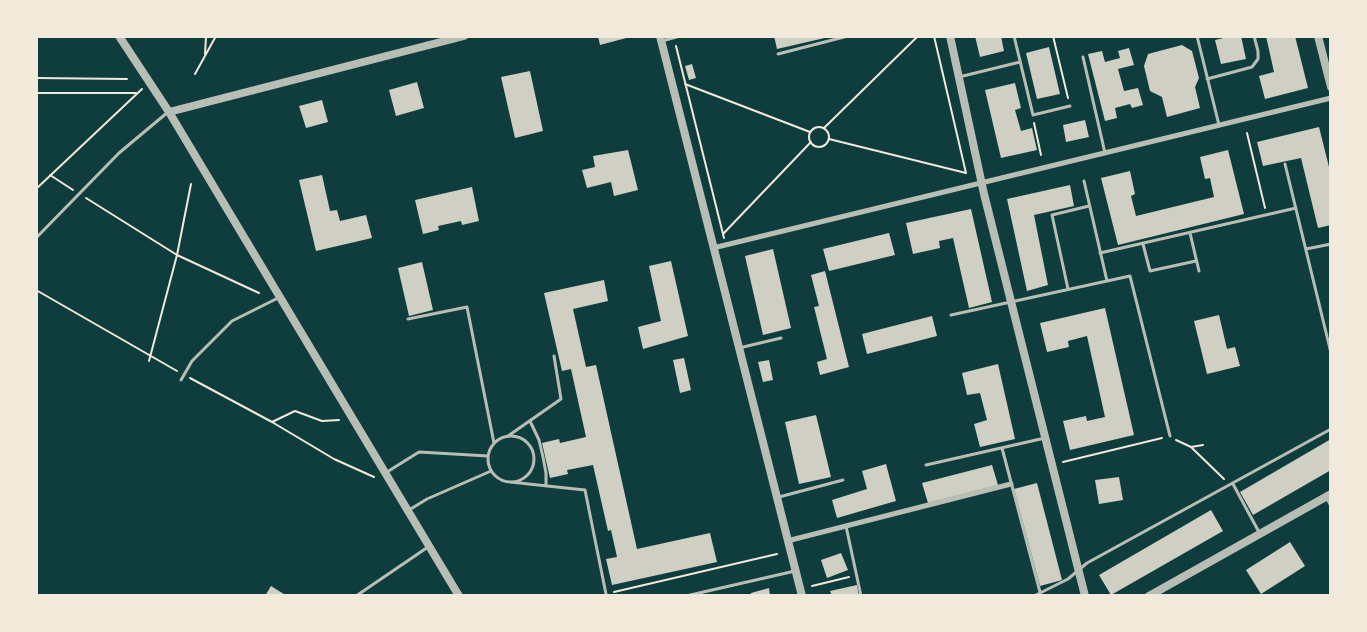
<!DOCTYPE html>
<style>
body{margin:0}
#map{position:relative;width:1367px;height:632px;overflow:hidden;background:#0f3d3e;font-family:Lato,sans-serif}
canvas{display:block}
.frame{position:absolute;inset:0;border:38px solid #f1e9da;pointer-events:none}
</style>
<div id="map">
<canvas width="1367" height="632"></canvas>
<div class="frame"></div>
</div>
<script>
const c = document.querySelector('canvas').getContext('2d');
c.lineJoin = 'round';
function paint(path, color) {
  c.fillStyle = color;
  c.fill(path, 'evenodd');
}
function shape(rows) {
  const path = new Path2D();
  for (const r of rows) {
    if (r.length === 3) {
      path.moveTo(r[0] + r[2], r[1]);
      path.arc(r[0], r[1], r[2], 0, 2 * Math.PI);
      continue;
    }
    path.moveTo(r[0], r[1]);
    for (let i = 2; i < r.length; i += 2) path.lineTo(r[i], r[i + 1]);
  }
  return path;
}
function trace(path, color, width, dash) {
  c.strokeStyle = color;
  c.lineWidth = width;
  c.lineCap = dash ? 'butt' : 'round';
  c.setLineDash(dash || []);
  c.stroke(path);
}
paint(shape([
 [598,36,630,36,630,37,600,45],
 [774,36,829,36,829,37,777,49],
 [975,36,1001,36,1004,51,980,57],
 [1232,36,1241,36,1246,59,1221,64,1215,40],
 [1266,36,1295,36,1308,88,1265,99,1259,76,1274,72],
 [1182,45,1192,51,1199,78,1195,87,1200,108,1167,117,1162,97,1150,91,1144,66,1148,54],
 [1049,47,1060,94,1037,99,1026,53],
 [1129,48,1134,65,1118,69,1124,91,1138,88,1143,105,1132,108,1130,104,1115,108,1117,118,1105,121,1088,54,1102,51,1105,62,1120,58,1118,51],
 [692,64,696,78,689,80,685,66],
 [530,71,543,131,515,138,501,77],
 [417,82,424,108,396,116,389,90],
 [1015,83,1021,108,1015,110,1021,131,1032,128,1037,150,1001,158,985,90],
 [322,100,328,122,306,128,299,106],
 [1085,120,1089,137,1066,142,1063,125],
 [1319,127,1331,175,1331,225,1318,228,1301,158,1263,166,1257,142],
 [628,150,638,190,614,196,611,182,587,188,582,170,595,167,593,156],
 [1228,150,1244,214,1118,245,1101,178,1130,171,1135,194,1131,196,1136,216,1214,197,1210,178,1205,179,1200,157],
 [322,175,330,211,337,210,340,221,366,215,372,238,316,251,299,180],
 [1070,185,1074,206,1034,215,1048,285,1027,291,1007,199],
 [472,187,479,221,462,225,461,221,438,226,439,230,423,234,415,200],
 [971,209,992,302,969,308,953,238,939,241,940,248,913,254,906,223],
 [889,233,895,255,829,271,823,249],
 [773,249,791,328,763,335,745,256],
 [671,261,688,336,643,349,638,327,661,321,649,266],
 [422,262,433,310,409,316,398,268],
 [825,271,849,367,820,375,817,362,827,359,814,307,819,306,811,275],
 [604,280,608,301,573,309,586,367,596,365,637,549,710,533,717,562,612,585,606,559,617,557,611,530,608,531,593,465,567,470,568,474,550,478,542,443,559,439,560,443,586,437,571,369,562,371,544,293],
 [1105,308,1134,435,1070,450,1063,421,1086,416,1087,421,1105,417,1087,336,1068,341,1069,347,1047,352,1040,323],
 [1219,315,1227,349,1235,347,1240,366,1207,374,1194,321],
 [932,316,937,336,867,354,862,334],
 [684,358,691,390,680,393,673,360],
 [769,360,773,380,763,382,758,362],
 [998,364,1015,439,980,447,974,424,987,420,980,393,967,395,962,373],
 [816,415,831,477,799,484,785,422],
 [1331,439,1331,470,1253,515,1240,492],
 [886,464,896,501,837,518,832,500,867,489,862,471],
 [992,465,998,485,928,503,922,483],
 [1119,477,1123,500,1099,504,1095,480],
 [1037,483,1062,580,1040,586,1014,489],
 [1211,510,1223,531,1111,595,1099,575],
 [1290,542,1305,566,1261,594,1246,570],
 [841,553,848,570,827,578,821,560],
 [857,585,859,596,832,596,830,591],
 [271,586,287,596,265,596],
 [769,588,770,596,751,596,751,593]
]), '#cfcfc3');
trace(shape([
 [1053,36,1068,98],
 [676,46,724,238],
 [205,54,206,36],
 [195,74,216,36],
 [36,78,127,79],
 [685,84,810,132],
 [36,91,36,115],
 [36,93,136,93],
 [1034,123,1041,155],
 [819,137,10],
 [824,128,918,36],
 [1247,133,1265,208],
 [829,139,966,173,934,36],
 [50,175,73,190],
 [36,189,142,89],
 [86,198,177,255,259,293],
 [723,234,810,143],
 [36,290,177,371],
 [149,361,177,255,191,184],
 [190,378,272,422,334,459,374,477],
 [272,422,295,411,322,421,339,420],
 [1176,440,1191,447,1224,479],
 [1191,447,1203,445],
 [1063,462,1162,438],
 [812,586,849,577],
 [614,592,777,554]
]), '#f1e9da', 2);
trace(shape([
 [1014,36,1033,115,1070,106],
 [1197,36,1219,125],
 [662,41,680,36],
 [778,54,848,36],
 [1083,57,1105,153],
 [959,77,1020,62],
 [1207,79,1252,67,1258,59,1258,51,1254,36],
 [1285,164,1331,353],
 [1084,181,1107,281],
 [1190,233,1199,271],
 [36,238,119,153,168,112],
 [1143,244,1150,271,1196,261],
 [1306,249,1331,244],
 [1100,253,1296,208],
 [1068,289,1052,215,1089,206],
 [951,315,1130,276,1170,436],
 [408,319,467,307,494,443],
 [739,348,781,338],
 [181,380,192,361,232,321,280,297],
 [530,421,539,440,543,457,546,473,546,486],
 [508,436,561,399,554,356],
 [511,459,23],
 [1002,448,1040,592],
 [926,465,1045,438],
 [387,472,419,452,488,456],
 [510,482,585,490,606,594],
 [1233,484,1260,534],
 [779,497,843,480],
 [1326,497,1331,506],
 [409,510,427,499,491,471],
 [846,526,861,596],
 [356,596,428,547],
 [686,596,795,571],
 [1034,596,1068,579,1087,563,1331,429]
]), '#b8beb3', 3);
trace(shape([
 [713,248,1331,98],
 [787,541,1011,484]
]), '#b8beb3', 5);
trace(shape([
 [119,36,169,112,459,596],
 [660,36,802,596],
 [950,36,984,194,1085,596],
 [1318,36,1331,87],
 [169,112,464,36],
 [1149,596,1331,494]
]), '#b8beb3', 8);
</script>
